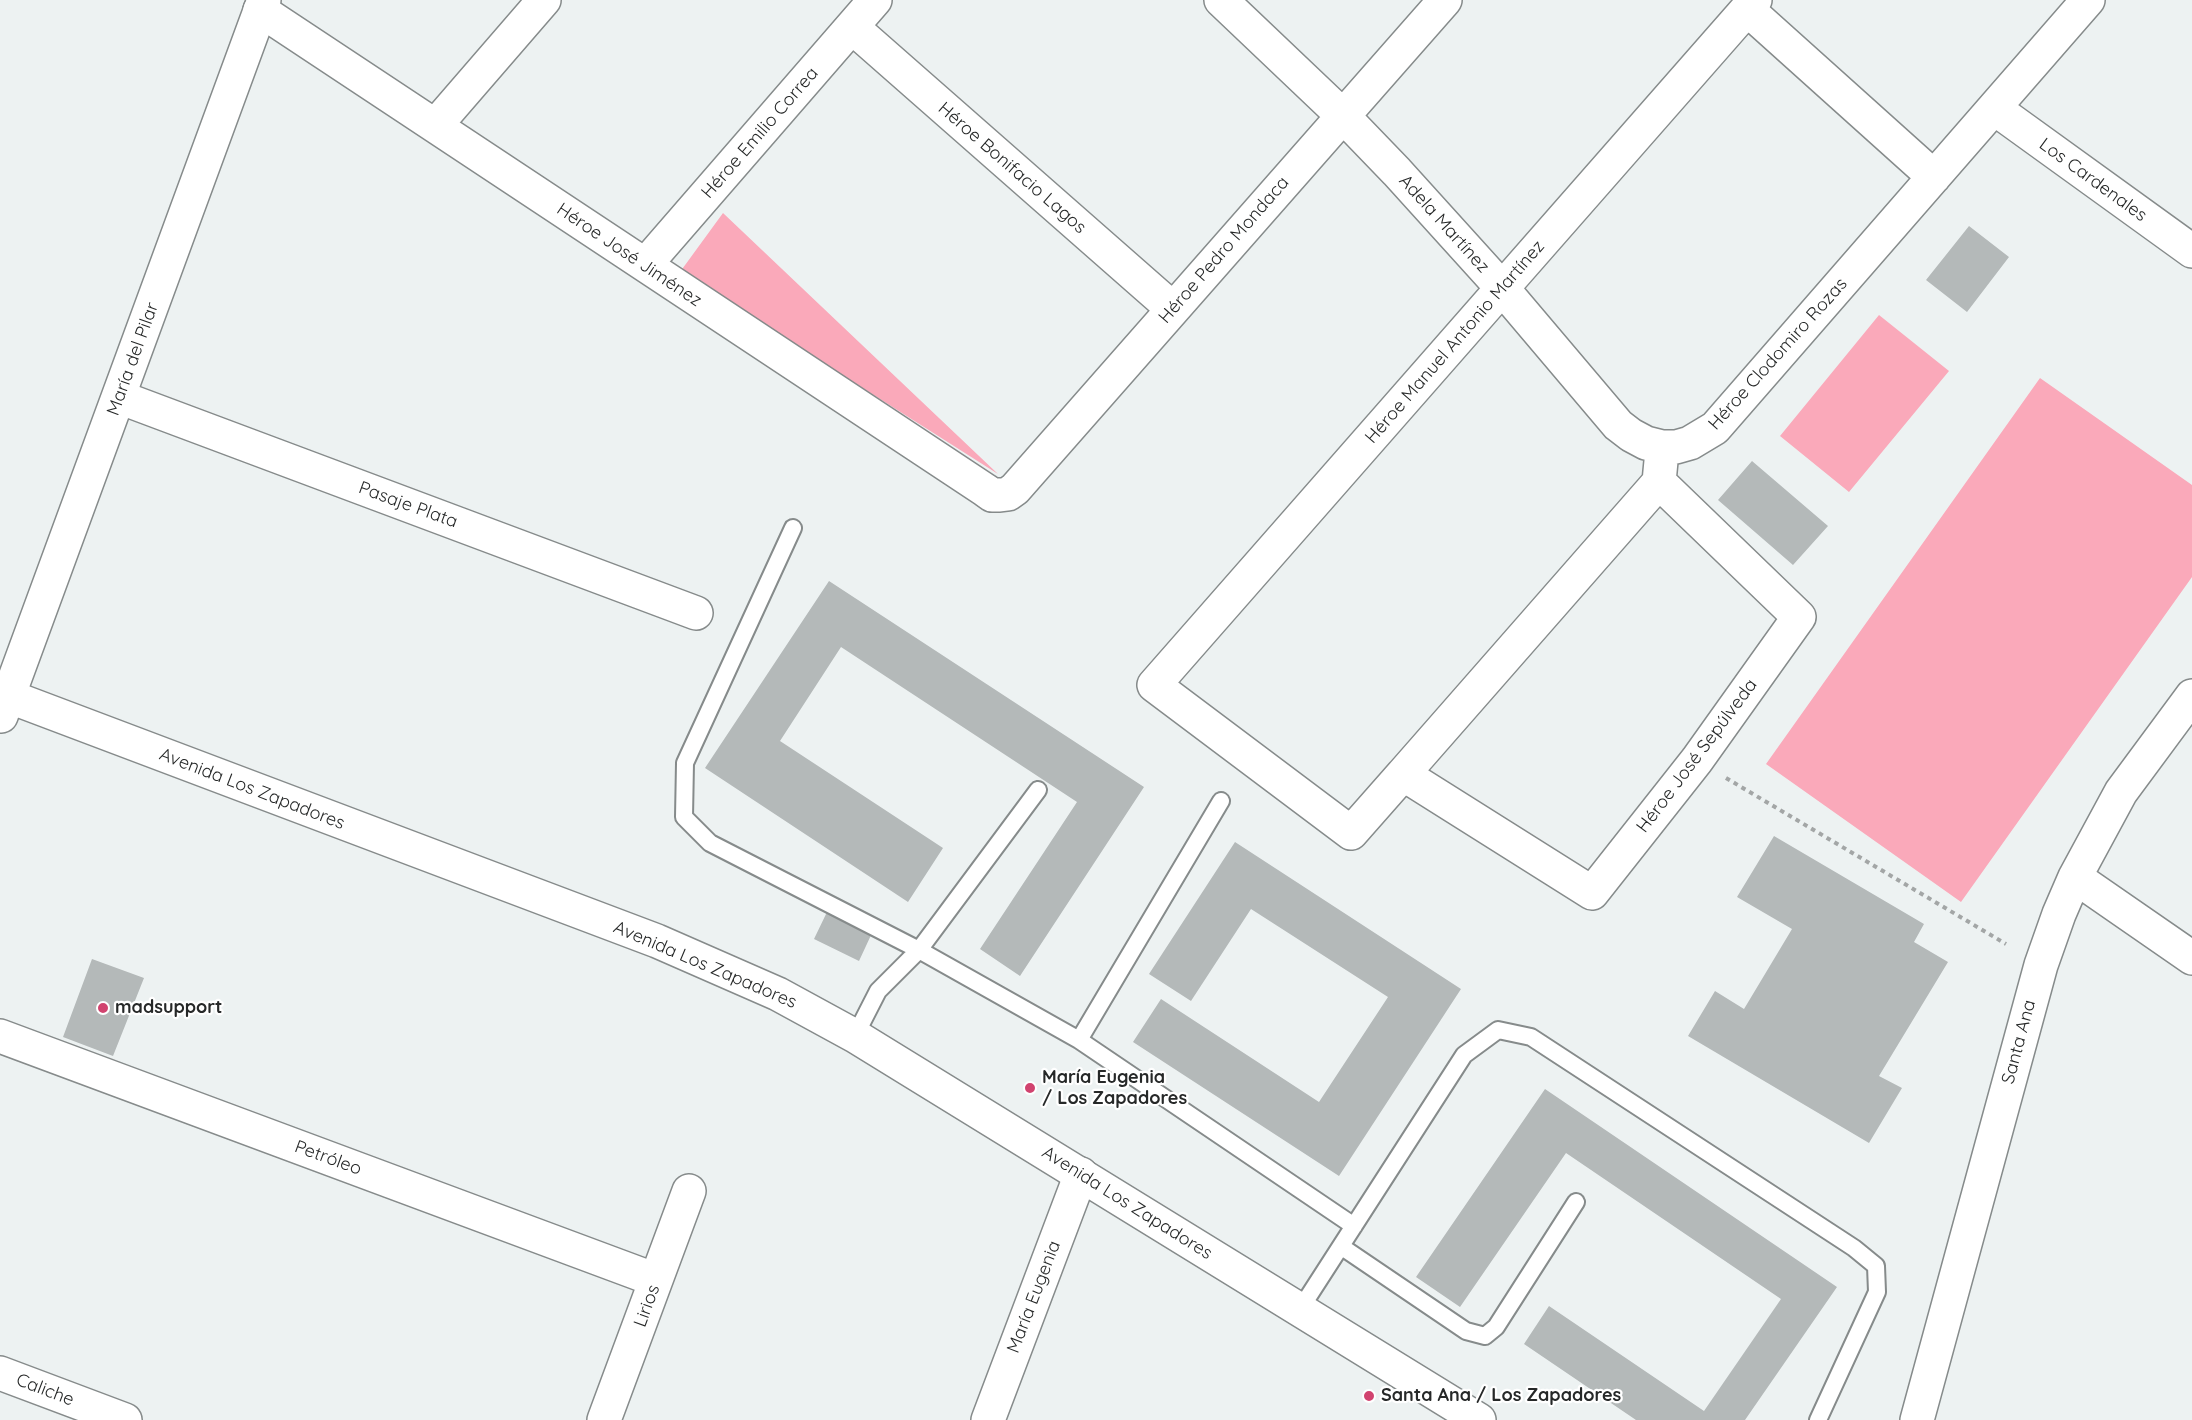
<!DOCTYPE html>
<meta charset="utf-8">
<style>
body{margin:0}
canvas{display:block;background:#edf2f2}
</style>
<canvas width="2192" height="1420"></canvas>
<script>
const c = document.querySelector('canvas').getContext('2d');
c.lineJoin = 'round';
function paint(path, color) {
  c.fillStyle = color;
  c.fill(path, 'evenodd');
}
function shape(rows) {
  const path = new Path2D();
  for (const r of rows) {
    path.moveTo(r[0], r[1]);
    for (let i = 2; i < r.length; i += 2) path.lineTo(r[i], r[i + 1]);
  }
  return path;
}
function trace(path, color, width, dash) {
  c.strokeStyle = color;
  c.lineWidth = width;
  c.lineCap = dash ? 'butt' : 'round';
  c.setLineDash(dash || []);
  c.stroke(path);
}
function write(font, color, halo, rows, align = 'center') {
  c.font = font + ' Quicksand,sans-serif';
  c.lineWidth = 4.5;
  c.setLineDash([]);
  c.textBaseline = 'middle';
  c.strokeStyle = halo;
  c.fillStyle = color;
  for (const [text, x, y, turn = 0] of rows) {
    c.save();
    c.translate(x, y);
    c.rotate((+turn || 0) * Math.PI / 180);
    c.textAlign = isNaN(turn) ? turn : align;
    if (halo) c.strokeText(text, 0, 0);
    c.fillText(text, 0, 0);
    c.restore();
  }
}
paint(shape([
 [723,213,998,474,680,272],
 [1879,315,1949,371,1849,492,1780,436],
 [2040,378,2192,485,2192,577,1961,902,1766,764]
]), '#faa9ba');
paint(shape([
 [1969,226,2009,257,1967,312,1926,280],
 [1752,461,1828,526,1793,565,1718,500],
 [829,581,1144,787,1020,976,980,949,1077,802,841,647,780,741,943,848,908,902,705,768],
 [1774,836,1924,924,1914,942,1948,962,1879,1076,1902,1088,1869,1143,1688,1036,1715,991,1744,1009,1792,929,1737,897],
 [1235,842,1461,989,1339,1176,1133,1042,1161,999,1319,1102,1388,997,1251,909,1191,1001,1149,974],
 [827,912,872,933,859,961,814,939],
 [92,959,144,978,113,1056,63,1037],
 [1545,1089,1837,1287,1745,1420,1636,1420,1524,1344,1549,1306,1704,1411,1781,1299,1566,1153,1460,1307,1416,1277]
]), '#b4b9b9');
const lane = shape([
 [793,528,685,763,684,817,710,843,919,950,1079,1040,1354,1226],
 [855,1036,878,991,919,950,1038,790],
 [1079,1040,1221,801],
 [1342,1247,1466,1331,1485,1336,1496,1327,1576,1202],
 [1299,1311,1464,1055,1498,1030,1531,1037,1854,1248,1876,1266,1877,1292,1818,1420]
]);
const street = shape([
 [1221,0,1343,116,1397,172,1502,288,1618,425,1631,435,1646,443,1662,447,1676,447,1690,443,1715,428,2088,0],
 [1747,9,1934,177],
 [260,10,985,490,992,495,1000,495,1008,494,1015,489,1445,0],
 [852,27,1173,309],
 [1994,108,2192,251],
 [435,126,544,0],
 [645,265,875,0],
 [119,397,696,613],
 [1659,482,1799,617,1697,760,1592,893,1403,774,1351,833,1154,685,1755,0],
 [1403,774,1659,482,1661,461],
 [2075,877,2192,958],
 [0,1036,656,1280],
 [0,1373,125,1420],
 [604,1420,689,1191],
 [988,1420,1081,1174],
 [1917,1420,2041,965,2059,914,2075,877,2121,792,2192,696]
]);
const secondary = shape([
 [0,693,657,941,778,994,855,1036,1479,1420],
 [1,716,264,0]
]);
trace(lane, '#868b8b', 20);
trace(street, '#868b8b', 36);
trace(secondary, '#868b8b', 36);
trace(shape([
 [1726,778,2006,944]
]), '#a3a6a6', 4, [4.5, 4.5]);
trace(lane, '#fff', 16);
trace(street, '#fff', 33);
trace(secondary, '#fff', 33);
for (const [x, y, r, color] of [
 [103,1008,6,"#d1436f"],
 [1030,1088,6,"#d1436f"],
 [1369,1396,6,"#d1436f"]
]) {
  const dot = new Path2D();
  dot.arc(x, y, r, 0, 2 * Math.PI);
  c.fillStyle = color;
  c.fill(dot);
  trace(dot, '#fff', 2);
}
write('18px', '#262828', '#fff', [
 ["Héroe Emilio Correa",760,133,-49],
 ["Héroe Bonifacio Lagos",1012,168,41],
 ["Los Cardenales",2093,180,36],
 ["Adela Martínez",1444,224,48],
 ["Héroe Pedro Mondaca",1224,250,-49],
 ["Héroe José Jiménez",629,255,34],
 ["Héroe Manuel Antonio Martínez",1455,342,-49],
 ["Héroe Clodomiro Rozas",1778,354,-48],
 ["María del Pilar",133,359,-70],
 ["Pasaje Plata",408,505,20],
 ["Héroe José Sepúlveda",1697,756,-53],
 ["Avenida Los Zapadores",252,789,21],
 ["Avenida Los Zapadores",705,965,23],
 ["Santa Ana",2019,1042,-75],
 ["Petróleo",328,1158,20],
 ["Avenida Los Zapadores",1127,1203,32],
 ["María Eugenia",1034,1297,-69],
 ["Lirios",647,1306,-70],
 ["Caliche",45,1390,21]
]);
write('bold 18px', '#262828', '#fff', [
 ["madsupport",115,1008],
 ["María Eugenia",1042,1078],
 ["/ Los Zapadores",1042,1099],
 ["Santa Ana / Los Zapadores",1381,1396]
], 'left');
</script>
